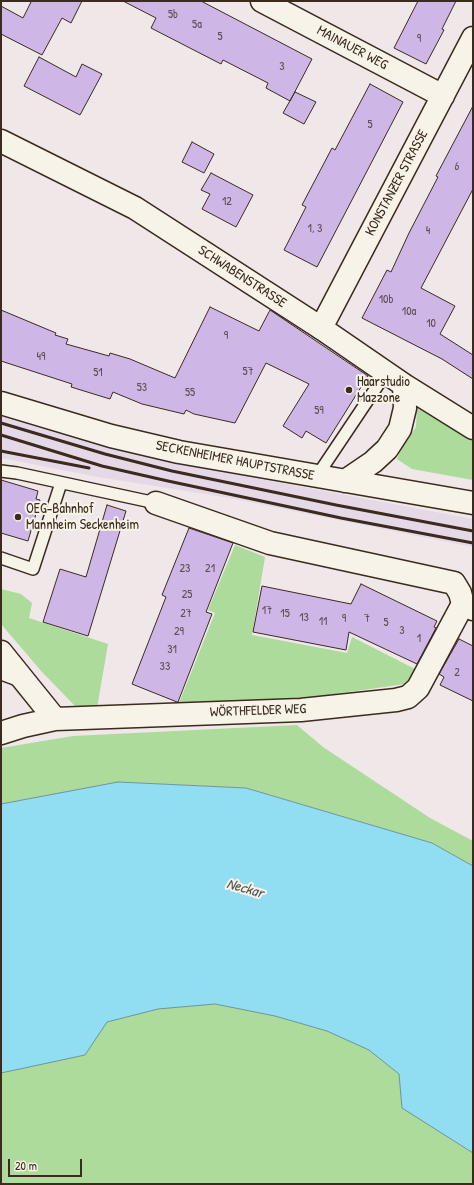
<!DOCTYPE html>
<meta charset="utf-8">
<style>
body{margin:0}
#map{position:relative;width:474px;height:1185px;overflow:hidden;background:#efe7e8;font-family:"Patrick Hand",sans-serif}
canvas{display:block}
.frame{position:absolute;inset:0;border:2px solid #3b2a1e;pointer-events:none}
.scale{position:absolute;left:8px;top:1159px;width:74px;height:18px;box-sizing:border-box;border:2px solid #3b2a1e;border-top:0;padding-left:5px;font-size:12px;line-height:14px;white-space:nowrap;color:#3b2a1e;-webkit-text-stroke:3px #f7f3e8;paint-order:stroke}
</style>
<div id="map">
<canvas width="474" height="1185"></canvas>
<div class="frame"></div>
<div class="scale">20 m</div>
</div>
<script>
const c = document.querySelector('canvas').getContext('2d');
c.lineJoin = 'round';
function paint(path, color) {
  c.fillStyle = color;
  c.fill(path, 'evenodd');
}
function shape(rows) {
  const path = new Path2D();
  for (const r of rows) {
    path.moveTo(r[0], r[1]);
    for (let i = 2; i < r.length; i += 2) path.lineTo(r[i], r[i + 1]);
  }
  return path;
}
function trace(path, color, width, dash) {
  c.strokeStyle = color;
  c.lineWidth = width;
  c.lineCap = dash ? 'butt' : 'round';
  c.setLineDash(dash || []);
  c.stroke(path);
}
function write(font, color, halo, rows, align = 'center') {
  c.font = font + ' "Patrick Hand",sans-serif';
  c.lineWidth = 4;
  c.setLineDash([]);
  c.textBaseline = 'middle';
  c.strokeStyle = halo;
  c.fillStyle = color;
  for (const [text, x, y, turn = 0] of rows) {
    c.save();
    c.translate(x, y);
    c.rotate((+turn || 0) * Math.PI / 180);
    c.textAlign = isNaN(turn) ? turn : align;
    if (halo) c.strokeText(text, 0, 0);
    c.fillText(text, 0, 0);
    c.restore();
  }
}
paint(shape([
 [1,412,108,446,175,463,473,519,473,547,230,498,98,477,1,458]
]), '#e5d9e8');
paint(shape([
 [417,408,473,441,473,480,412,469,397,459,401,449,416,427],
 [235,545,265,557,252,635,347,653,352,637,417,670,412,683,300,699,179,703,215,613,208,610],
 [1,589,21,594,32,603,29,618,108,644,97,708,76,707,42,672,1,624],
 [297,725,323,747,430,818,473,841,473,866,432,843,246,788,118,782,473,999,473,1184,1,1184,1,748,73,736]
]), '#acdb9b');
const water = shape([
 [118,782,246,788,432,843,473,866,473,1153,402,1108,399,1074,369,1050,327,1031,275,1016,215,1004,158,1009,107,1022,85,1055,1,1073,1,804,118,782]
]);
paint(water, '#91ddf1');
trace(water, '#6f959d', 1);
const building = shape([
 [29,1,82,1,71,23,62,18,42,55,1,34,1,6,23,18,31,2,29,1],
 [123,1,201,1,312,59,290,101,266,88,268,83,223,60,221,64,151,28,156,18,123,1],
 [418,1,456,1,442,29,444,30,426,64,394,48,418,1],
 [39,57,76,77,82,64,102,74,80,115,24,86,39,57],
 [370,84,403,102,317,267,284,250,306,207,302,205,332,148,335,150,370,84],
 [295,92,316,102,304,124,283,113,295,92],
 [473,106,473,189,421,288,455,306,440,334,473,355,473,379,442,359,362,318,387,270,391,272,409,233,438,177,436,176,473,106],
 [192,142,214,154,204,173,182,162,192,142],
 [211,173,253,195,236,227,202,209,210,194,201,190,211,173],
 [210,307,259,331,270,310,368,376,326,443,306,431,302,438,283,426,309,384,266,363,235,423,194,414,186,410,184,414,142,404,113,392,110,399,71,387,72,384,1,361,1,310,56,333,55,335,68,339,66,344,109,356,110,353,130,359,175,378,210,307],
 [1,480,38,491,36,499,40,500,28,541,1,533,1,480],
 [107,505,126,511,88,636,43,622,60,569,86,577,107,505],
 [189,528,233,543,206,612,212,614,178,702,177,702,132,684,166,597,162,595,189,528],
 [361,584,437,621,434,627,436,628,417,664,349,632,346,650,253,632,262,586,351,604,361,584],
 [459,639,473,646,473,701,440,685,444,677,439,674,459,639]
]);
paint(building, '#ceb7e7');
trace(building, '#3b2a1e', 1);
const lane = shape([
 [1,471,17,473,156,503],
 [317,476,386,373],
 [1,558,33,569,61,483],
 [1,674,20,681]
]);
const street = shape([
 [262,1,443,96],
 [321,328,473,38],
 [156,503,270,543,454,583,460,593,463,604,473,609],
 [1,652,55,719],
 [1,733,23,726,55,719,301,710,396,700,408,697,418,688,463,604]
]);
const secondary = shape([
 [1,141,135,208,321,328,404,385,473,428],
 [1,403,111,436,179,452,473,503],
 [345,481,373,462,387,449,400,429,405,408,404,385]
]);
trace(lane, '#3b2a1e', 14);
trace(street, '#3b2a1e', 25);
trace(secondary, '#3b2a1e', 25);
trace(lane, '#f7f3e8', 11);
trace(street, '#f7f3e8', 22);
trace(secondary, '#f7f3e8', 22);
trace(shape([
 [1,423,105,454,172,471,336,505,473,531],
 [1,435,102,466,168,481,341,518,473,543],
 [1,451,89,468]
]), '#3b2a1e', 3);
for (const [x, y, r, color] of [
 [349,390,4,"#3b2a1e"],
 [18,517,4,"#3b2a1e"]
]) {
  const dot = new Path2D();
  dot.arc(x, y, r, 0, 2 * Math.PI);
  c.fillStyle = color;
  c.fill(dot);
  trace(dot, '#f7f3e8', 1.5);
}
write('12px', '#604d50', null, [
 ["5b",173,15],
 ["5a",197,25],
 ["5",220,37],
 ["9",419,39],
 ["3",282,67],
 ["5",370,125],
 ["6",457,167],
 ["12",227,202],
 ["1, 3",315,229],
 ["4",428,231],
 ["10b",386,300],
 ["10a",409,312],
 ["10",431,324],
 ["9",226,336],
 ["49",41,357],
 ["57",248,372],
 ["51",98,373],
 ["53",142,388],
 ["55",190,393],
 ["59",319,411],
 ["23",185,569],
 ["21",210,569],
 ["25",187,595],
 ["17",267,611],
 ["27",186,614],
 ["15",285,614],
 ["13",304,618],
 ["9",344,619],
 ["7",367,619],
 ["11",323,622],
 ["5",386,623],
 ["3",402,631],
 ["29",179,632],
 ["1",419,639],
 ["31",172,650],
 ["33",165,667],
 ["2",457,673]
]);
write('14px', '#3b2a1e', '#f7f3e8', [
 ["MAINAUER WEG",352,48,28],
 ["KONSTANZER STRASSE",397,183,-62],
 ["SCHWABENSTRASSE",242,277,33],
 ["SECKENHEIMER HAUPTSTRASSE",235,461,11],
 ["WÖRTHFELDER WEG",258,711,-2]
]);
write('14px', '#3b2a1e', '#f7f3e8', [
 ["Haarstudio",357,382],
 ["Mazzone",357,398],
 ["OEG-Bahnhof",26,509],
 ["Mannheim Seckenheim",26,525]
], 'left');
write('italic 15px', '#505753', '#f7f3e8', [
 ["Neckar",245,889,16]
]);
</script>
